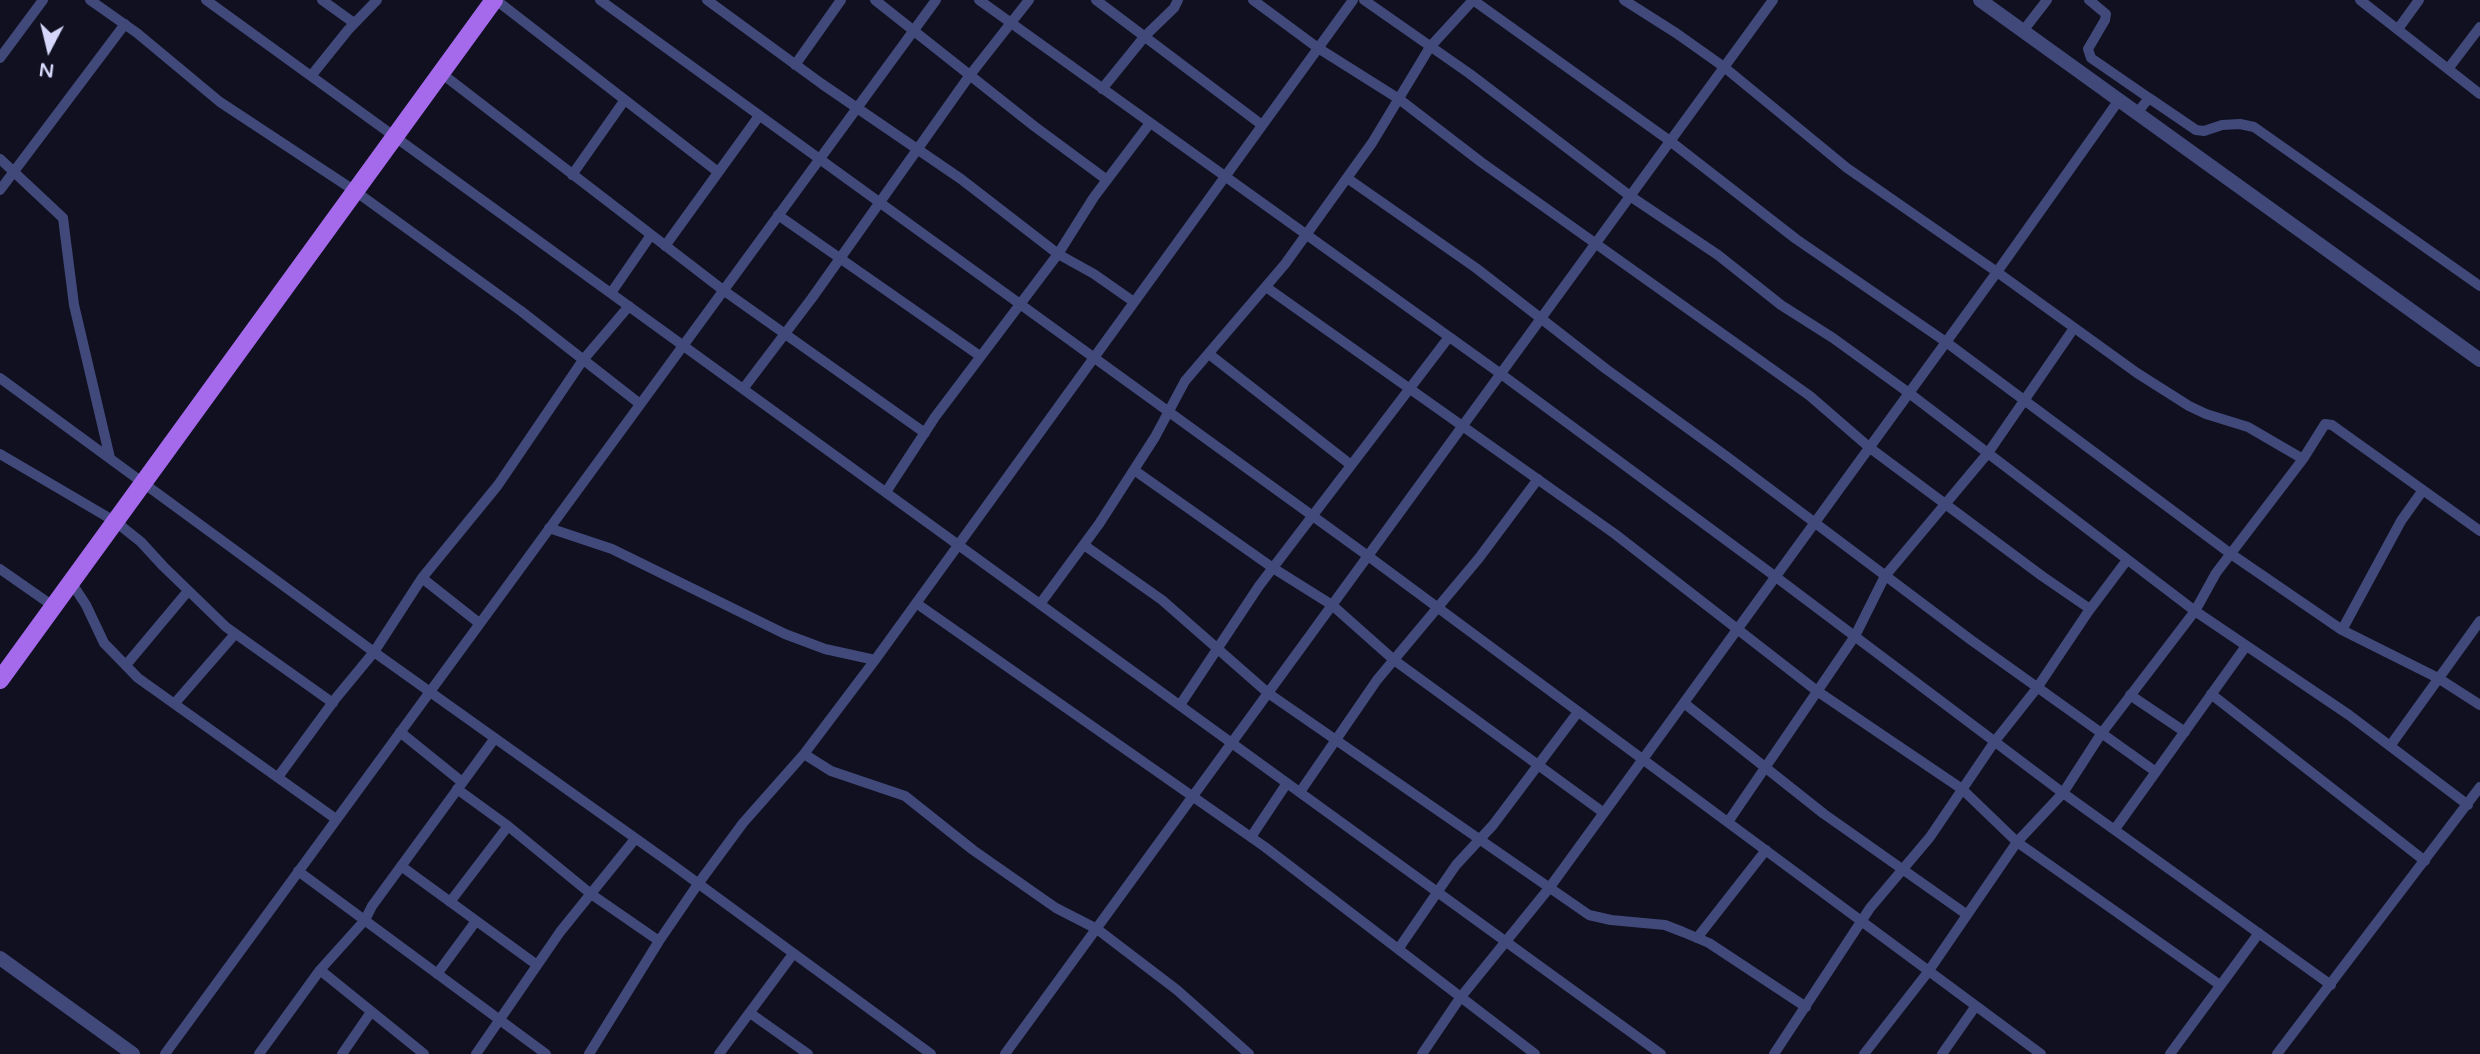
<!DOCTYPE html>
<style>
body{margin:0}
#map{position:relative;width:2480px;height:1054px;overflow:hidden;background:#101021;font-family:"Varela Round",sans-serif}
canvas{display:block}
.north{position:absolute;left:14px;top:14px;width:70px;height:70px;-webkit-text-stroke:5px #101021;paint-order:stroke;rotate:187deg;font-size:19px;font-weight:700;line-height:28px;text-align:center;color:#d5d8fa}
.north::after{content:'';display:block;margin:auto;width:24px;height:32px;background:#d5d8fa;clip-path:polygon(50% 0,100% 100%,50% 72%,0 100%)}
</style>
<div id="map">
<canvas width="2480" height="1054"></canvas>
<div class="north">N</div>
</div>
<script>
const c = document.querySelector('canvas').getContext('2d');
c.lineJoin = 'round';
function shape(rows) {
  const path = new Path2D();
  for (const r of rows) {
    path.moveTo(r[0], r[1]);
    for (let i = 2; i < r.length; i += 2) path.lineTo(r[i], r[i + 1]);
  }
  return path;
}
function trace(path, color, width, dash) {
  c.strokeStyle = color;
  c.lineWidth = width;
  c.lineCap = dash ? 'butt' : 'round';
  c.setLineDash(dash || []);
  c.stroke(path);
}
trace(shape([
 [90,0,137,33,220,102,355,191,521,311,640,404],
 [206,0,1661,1054],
 [322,0,354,23],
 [496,0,718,172],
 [600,0,1368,556,2041,1054],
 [707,0,822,84,961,179,1058,254,1094,274,1134,302],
 [875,0,1034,126,1107,180],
 [979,0,1501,374,1776,577,2063,793,2331,985],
 [1096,0,1262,125],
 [1253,0,1318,48,1399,99,1481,162,1810,396,1870,448,2042,576,2090,609],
 [1364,0,1470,74,1630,196,1718,255,1781,305,1833,338,1909,393,2195,611,2349,715,2468,805],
 [1473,0,1670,141,1796,239,1946,342,2231,554,2342,630,2438,678,2480,705],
 [1624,0,1676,33,1724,67,1847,168,1997,272,2137,373,2189,406,2206,414,2248,427,2303,459],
 [2089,0,2106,14,2105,20,2088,49,2091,58,2149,98],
 [2360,0,2480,94],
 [2398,29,2419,0],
 [2023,31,2047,0],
 [0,58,43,0],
 [795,65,841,0],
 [2448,69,2480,27],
 [441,73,723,290,925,433],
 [311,76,348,30,377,0],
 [1102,89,1145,36,1174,8,1178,0],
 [2137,113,2149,98,2196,130,2204,131,2222,125,2240,124,2254,127,2480,286],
 [0,159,63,218,74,305,110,458],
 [572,175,624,101],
 [1347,178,1476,268,1606,369,1726,456,1971,640,2156,772],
 [0,190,125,24],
 [778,215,980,356],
 [665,246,759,116],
 [1266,287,1615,534,1817,691,1962,789,2017,842,2220,985],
 [611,293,651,235],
 [1209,354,1351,465],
 [0,378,374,652,673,865,931,1054],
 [743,389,812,298,970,75,1029,0],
 [0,454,116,522,141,542,163,566,226,627,333,703],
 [1134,470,1273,568,1332,605,1394,660,1604,813],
 [886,492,935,417,1058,254,1094,197,1150,123],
 [549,528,612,549,785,634,825,649,875,660],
 [1084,545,1162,600,1268,693,1589,915,1611,920,1665,925,1683,932,1709,943,1806,1007],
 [0,569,53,606],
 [422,578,479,623],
 [71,582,86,605,104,643,138,678,336,819],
 [916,603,1265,847,1535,1054],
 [1040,604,1099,524,1155,437,1185,381,1285,264,1372,143,1430,47,1473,0],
 [2342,630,2401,521,2423,490],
 [126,665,188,591],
 [2211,694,2425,861],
 [2130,695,2185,732],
 [175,703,235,634],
 [1684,703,1824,814,1966,914],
 [1180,705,1259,586,1449,337],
 [400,732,462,782],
 [2390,746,2480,621],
 [804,754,831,771,905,796,973,850,1056,908,1097,929,1177,990,1249,1054],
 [278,777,336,698,374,652,422,578,498,485,583,360,629,306],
 [457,789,508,826,591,894,659,941],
 [1300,792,1377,680,1479,558,1538,479],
 [1728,822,1855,636,1885,576,1988,453,2074,328],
 [2115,829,2246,646],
 [1251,837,1287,783],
 [401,866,537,965],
 [298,871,546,1054],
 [450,902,508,826],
 [1697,938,1766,850],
 [1399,948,1456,865,1493,825,1578,712],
 [320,970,424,1054],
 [437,974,476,921],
 [750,1013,808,1054],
 [165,1054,936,0],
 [259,1054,320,970,365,920,372,906,495,738],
 [342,1054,371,1012],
 [476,1054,560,932,635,839],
 [589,1054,659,941,698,884,743,823,804,754,875,660,1353,0],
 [719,1054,793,954],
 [1005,1054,1773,0],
 [1422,1054,1460,998,1550,887,1997,272,2119,100],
 [1774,1054,1870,908,1930,837,1995,741,2037,688,2088,612,2127,560],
 [1864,1054,1928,972,2017,842,2063,793,2101,734,2195,611,2216,573,2303,459,2325,424,2332,425,2480,531],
 [1942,1054,1975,1007],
 [2170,1054,2259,933],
 [2277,1054,2480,787]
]), '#41497a', 10);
trace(shape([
 [1980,0,2480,360],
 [0,958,133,1054]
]), '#41497a', 14);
trace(shape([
 [0,680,494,0]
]), '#a56aec', 18);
</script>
